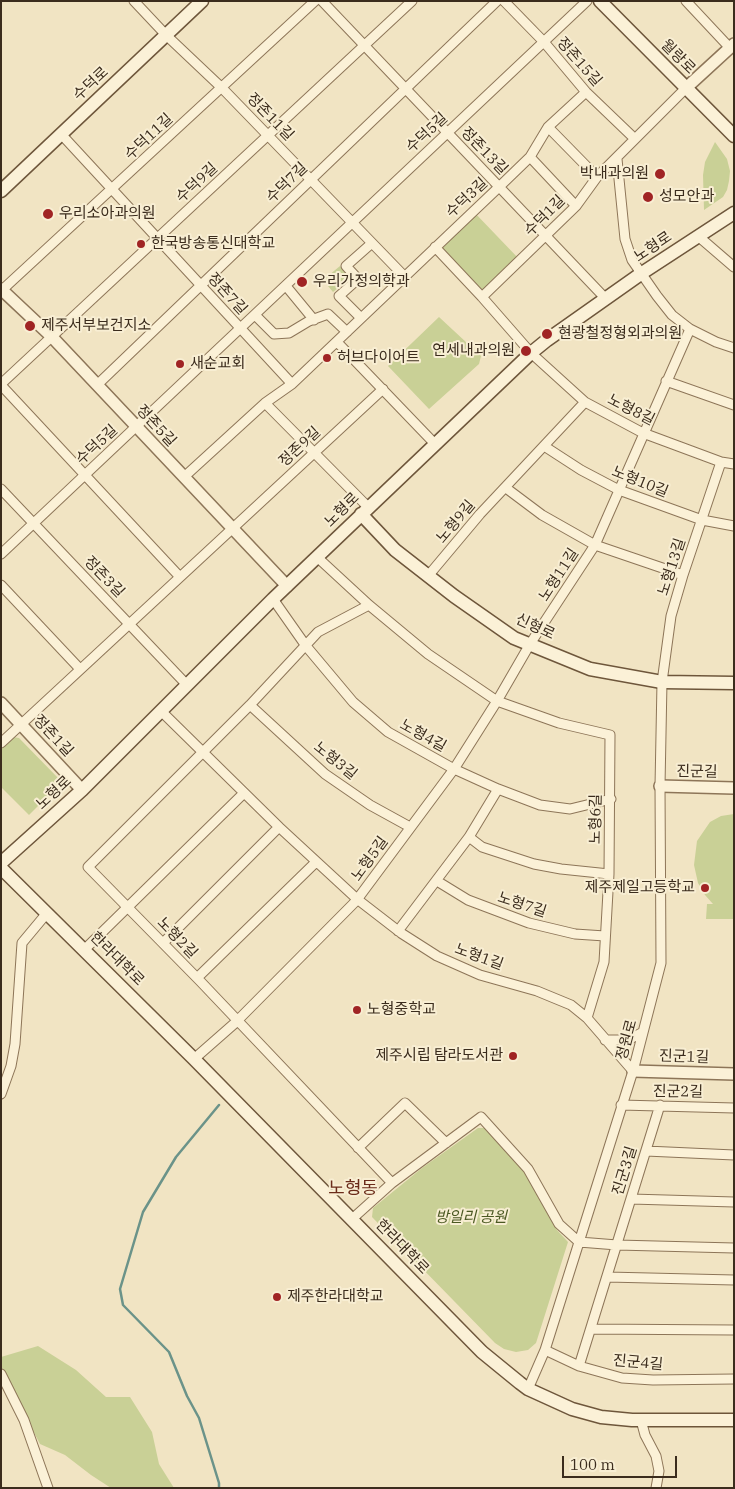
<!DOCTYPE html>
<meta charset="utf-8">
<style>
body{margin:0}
#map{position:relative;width:735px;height:1489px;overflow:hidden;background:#f1e4c3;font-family:"IBM Plex Serif",serif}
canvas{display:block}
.frame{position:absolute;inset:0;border:2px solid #3b2c1d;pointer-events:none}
.scale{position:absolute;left:562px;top:1456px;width:115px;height:22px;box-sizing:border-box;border:2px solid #3b2c1d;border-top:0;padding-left:6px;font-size:15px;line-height:18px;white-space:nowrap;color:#3b2c1d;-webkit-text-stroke:4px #f8eed3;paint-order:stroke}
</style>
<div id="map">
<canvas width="735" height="1489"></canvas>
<div class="frame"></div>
<div class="scale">100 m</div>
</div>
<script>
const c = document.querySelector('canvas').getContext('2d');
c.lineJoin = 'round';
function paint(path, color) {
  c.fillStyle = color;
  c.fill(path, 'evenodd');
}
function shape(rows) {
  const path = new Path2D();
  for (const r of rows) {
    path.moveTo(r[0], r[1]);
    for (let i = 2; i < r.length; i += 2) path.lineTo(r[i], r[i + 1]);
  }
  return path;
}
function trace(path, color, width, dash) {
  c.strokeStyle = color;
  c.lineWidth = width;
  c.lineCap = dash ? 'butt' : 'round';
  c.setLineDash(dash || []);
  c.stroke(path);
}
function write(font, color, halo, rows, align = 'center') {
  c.font = font + ' "IBM Plex Serif","Noto Sans KR",serif';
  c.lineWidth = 4;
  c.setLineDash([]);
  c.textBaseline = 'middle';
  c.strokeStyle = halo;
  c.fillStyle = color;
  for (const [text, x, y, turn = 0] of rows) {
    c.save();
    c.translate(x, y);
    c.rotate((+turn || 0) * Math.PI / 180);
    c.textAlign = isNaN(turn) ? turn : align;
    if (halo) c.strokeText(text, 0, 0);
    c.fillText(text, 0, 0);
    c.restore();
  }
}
paint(shape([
 [715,142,727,159,730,171,729,181,727,190,723,197,704,210,703,175,705,162],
 [473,211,520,260,482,297,435,247],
 [340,266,350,278,333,292,323,280],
 [439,317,481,356,479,364,429,409,388,366],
 [13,737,19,738,59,779,58,786,29,815,1,787,1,749],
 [734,814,734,919,706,919,707,904,713,904,705,895,698,883,694,865,697,841,710,822,721,816],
 [478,1128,488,1128,522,1168,557,1230,568,1242,536,1343,528,1350,516,1352,504,1349,495,1343,372,1217,373,1208,422,1168],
 [38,1346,76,1370,106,1397,130,1397,152,1432,159,1464,174,1488,111,1488,91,1475,65,1455,40,1444,1,1370,1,1357]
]), '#c9d096');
trace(shape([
 [219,1488,219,1483,199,1418,187,1396,169,1352,123,1305,120,1289,143,1212,176,1157,219,1105]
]), '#6b9389', 2.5);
const minor = shape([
 [134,1,166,35,222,88,404,276],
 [322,1,606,299],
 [504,1,544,42,586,92,635,139],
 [686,1,730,48],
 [548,127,597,177],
 [61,134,292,384],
 [530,157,576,206],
 [617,159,625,239,632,260,657,296,672,315,690,329,716,342,734,348],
 [698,236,734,267],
 [435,247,482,297,531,353,585,402,643,433,721,462,734,464],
 [286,286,314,320],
 [1,291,315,1],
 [482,297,576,206,597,177,686,88],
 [255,315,274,334,289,333,309,321,328,314,347,332],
 [361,318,339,296,358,279,346,266,372,243],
 [337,342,435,444],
 [666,381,734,405],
 [1,384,412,1],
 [1,385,180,577],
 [97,385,497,1],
 [265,403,368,507],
 [544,446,581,470,619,490,702,520,734,526],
 [184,477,265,403,292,384,499,187,530,157,548,127,586,92],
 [506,488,542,515,595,545,683,575],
 [1,489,187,685],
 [1,554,587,1],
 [317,557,369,605,428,654,497,701,559,723,610,735,609,874,604,962,587,1018],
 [428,576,480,514,585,402],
 [1,585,80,669],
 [273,599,306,646,353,702,388,732,454,769,498,789,540,805,570,809,611,799],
 [369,605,318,632,250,705,88,867,200,981,392,1183],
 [250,705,325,774,370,805,410,827],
 [161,711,279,827,357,899,401,933,437,956,480,975,537,991,571,1005,587,1018,633,1071],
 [1,743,383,389],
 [469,837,482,847,534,864,561,869,609,874],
 [437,881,468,900,529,923,575,934,605,936],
 [398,931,469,837,498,789],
 [163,943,279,827],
 [85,949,244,793],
 [197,978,316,862],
 [605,1040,628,1040,643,1032],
 [194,1059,235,1023,356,901,454,769,497,701,530,644,595,545,690,329],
 [1,1094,11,1066,15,1044,22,943,47,913],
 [621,1105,734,1108],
 [358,1148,405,1103,446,1143],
 [646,1151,734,1155],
 [631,1199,734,1202],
 [352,1219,392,1183,481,1117,528,1169,559,1224,579,1242,617,1245,734,1248],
 [607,1277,734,1280],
 [591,1329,734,1330],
 [545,1350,579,1366,622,1378,653,1380,734,1379],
 [579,1366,660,1105],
 [1,1374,24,1420,48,1488],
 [528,1389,545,1350,633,1071,661,963,660,786,662,682,671,616,683,575,721,462],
 [641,1420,645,1435,656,1456,659,1471,656,1488]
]);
const tertiary = shape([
 [686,88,734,44],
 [1,289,52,337,287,586],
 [1,703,82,790],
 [660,786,734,788],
 [633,1071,734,1074]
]);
const secondary = shape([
 [600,1,734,136],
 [1,191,202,1],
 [361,514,395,550,454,596,514,638,590,669,662,682,734,683],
 [1,863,82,790,273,599,531,353,547,340,642,273,734,213],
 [1,868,194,1059,482,1352,520,1383,528,1389,572,1409,601,1417,632,1420,734,1420]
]);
trace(minor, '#8d7558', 11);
trace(tertiary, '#8d7558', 14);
trace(secondary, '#6e563b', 15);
trace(minor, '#fbf1d7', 9);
trace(tertiary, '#fbf1d7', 11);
trace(secondary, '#fbf1d7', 12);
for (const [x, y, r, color] of [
 [660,174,6,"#a02424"],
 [648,197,6,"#a02424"],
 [48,214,6,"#a02424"],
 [141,244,5,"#a02424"],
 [302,282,6,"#a02424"],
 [30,326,6,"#a02424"],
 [547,334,6,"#a02424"],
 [526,351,6,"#a02424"],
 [327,358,5,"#a02424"],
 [180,364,5,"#a02424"],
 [705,888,5,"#a02424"],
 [357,1010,5,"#a02424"],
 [513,1056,5,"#a02424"],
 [277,1297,5,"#a02424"]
]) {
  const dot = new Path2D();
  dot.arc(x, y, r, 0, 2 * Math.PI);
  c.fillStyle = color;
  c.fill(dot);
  trace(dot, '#f8eed3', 2);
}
write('15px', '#3b2c1d', '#f8eed3', [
 ["월랑로",678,57,45],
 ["정존15길",579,62,49],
 ["수덕로",91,84,-43],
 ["정존11길",270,117,46],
 ["수덕5길",427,133,-43],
 ["수덕11길",149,137,-43],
 ["정존13길",484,151,46],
 ["수덕9길",197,183,-43],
 ["수덕7길",287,183,-44],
 ["수덕3길",467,198,-43],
 ["수덕1길",545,216,-45],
 ["노형로",653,247,-34],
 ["정존7길",227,294,48],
 ["노형8길",631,410,27],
 ["정존5길",156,426,47],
 ["수덕5길",97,445,-43],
 ["정존9길",300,447,-43],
 ["노형10길",640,482,22],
 ["노형로",342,510,-45],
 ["노형9길",456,522,-50],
 ["노형13길",672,567,-72],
 ["노형11길",559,575,-57],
 ["정존3길",104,577,46],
 ["신형로",535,627,25],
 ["정존1길",53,736,47],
 ["노형4길",423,736,29],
 ["노형3길",335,761,39],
 ["진군길",697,772,1],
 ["노형로",54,793,-43],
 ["노형6길",596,819,-89],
 ["노형5길",370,859,-54],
 ["노형7길",522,905,18],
 ["노형2길",177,938,46],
 ["노형1길",479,957,20],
 ["한라대학로",117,959,45],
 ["정원로",627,1040,-75],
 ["진군1길",684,1057,2],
 ["진군2길",678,1092,1],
 ["진군3길",625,1171,-73],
 ["한라대학로",402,1247,46],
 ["진군4길",638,1363,5]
]);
write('15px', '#3b2c1d', '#f8eed3', [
 ["박내과의원",649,174,"right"],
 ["성모안과",659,197],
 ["우리소아과의원",59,214],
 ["한국방송통신대학교",151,244],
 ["우리가정의학과",313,282],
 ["제주서부보건지소",41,326],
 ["현광철정형외과의원",558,334],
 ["연세내과의원",515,351,"right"],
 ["허브다이어트",337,358],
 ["새순교회",190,364],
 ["제주제일고등학교",695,888,"right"],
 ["노형중학교",367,1010],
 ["제주시립 탐라도서관",503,1056,"right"],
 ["제주한라대학교",287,1297]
], 'left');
write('italic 15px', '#4b5922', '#f8eed3', [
 ["방일리 공원",471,1218]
]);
write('18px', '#6b2c1a', '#f8eed3', [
 ["노형동",353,1189]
]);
</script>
